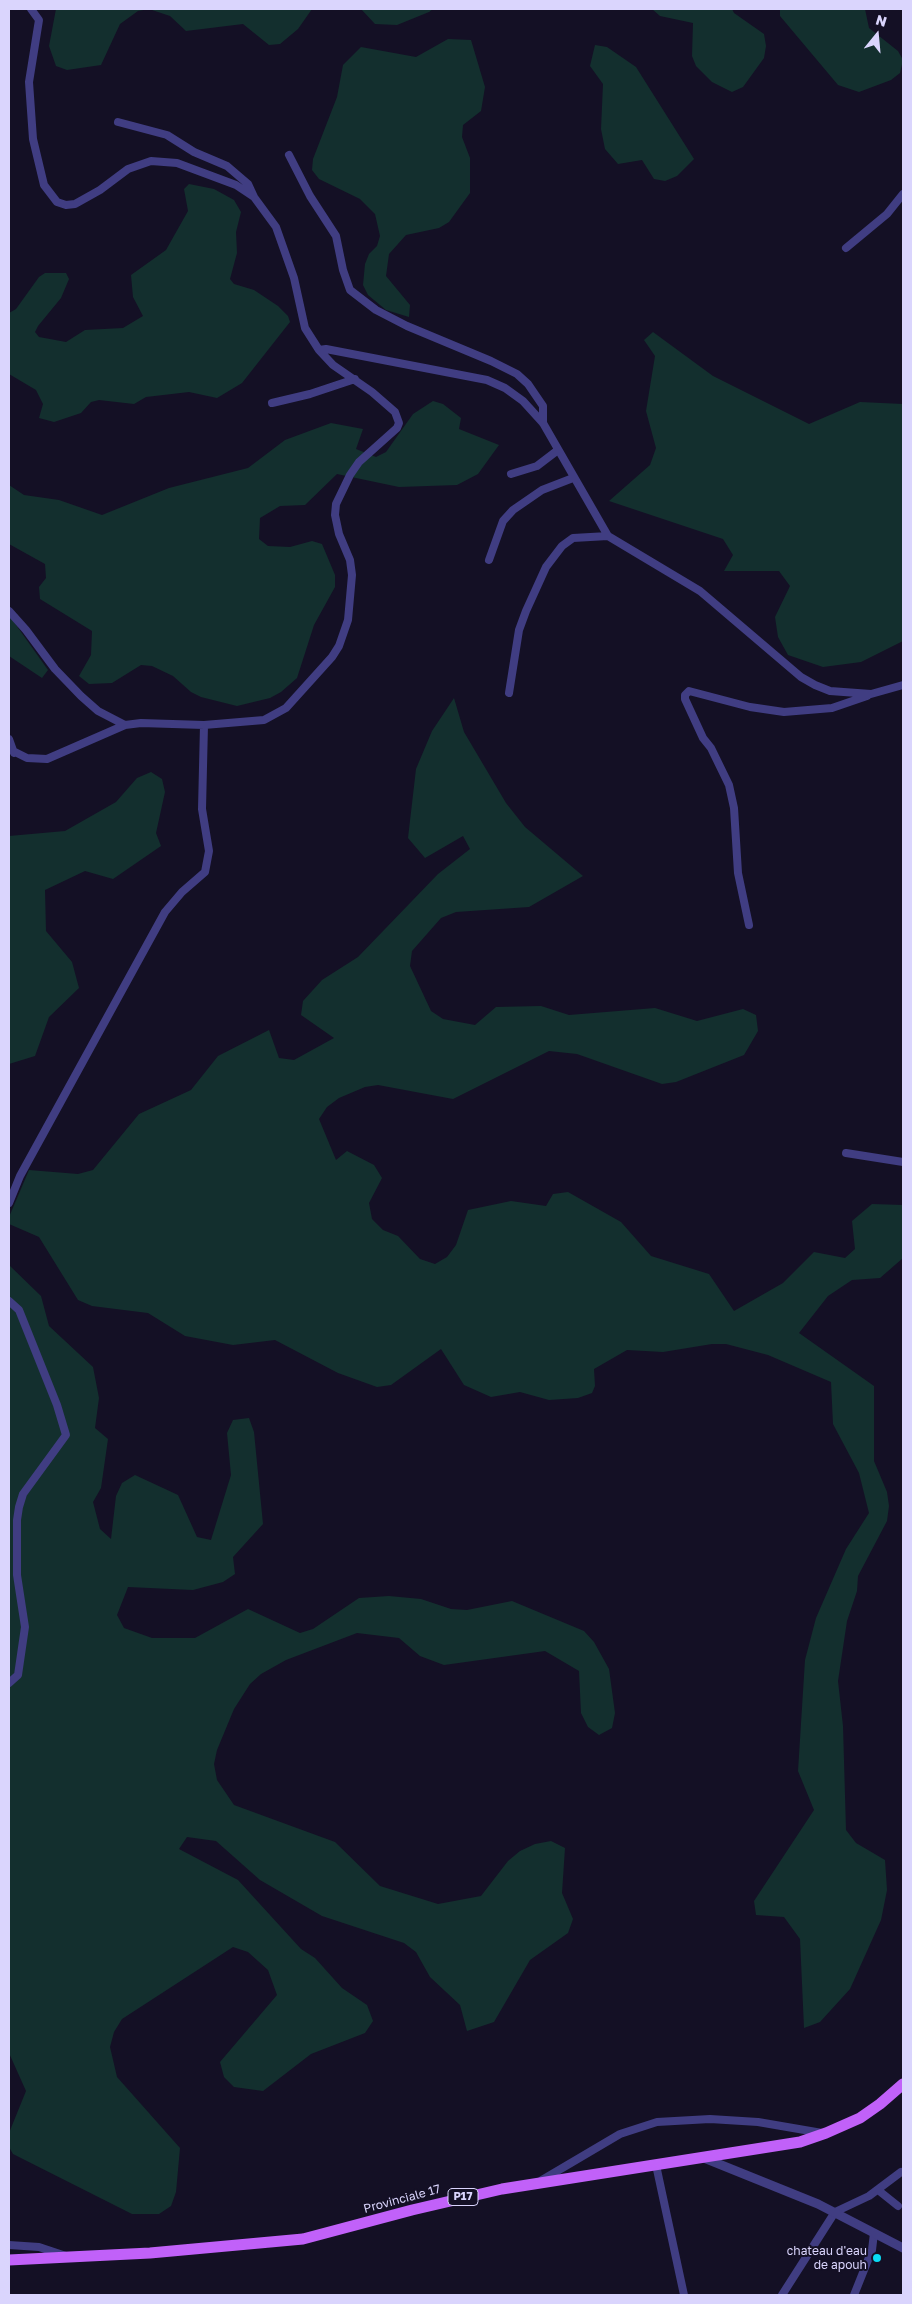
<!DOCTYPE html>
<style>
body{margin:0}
#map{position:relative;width:912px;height:2304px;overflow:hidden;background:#141025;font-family:"Golos Text",sans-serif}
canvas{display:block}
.frame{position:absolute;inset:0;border:10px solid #dad5fd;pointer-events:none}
.north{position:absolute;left:852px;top:10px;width:50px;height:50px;-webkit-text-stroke:4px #141025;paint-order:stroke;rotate:17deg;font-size:14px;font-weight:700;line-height:20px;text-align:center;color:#dad5fd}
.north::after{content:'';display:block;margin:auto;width:18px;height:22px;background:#dad5fd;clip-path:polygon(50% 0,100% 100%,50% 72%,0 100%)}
</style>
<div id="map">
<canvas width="912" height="2304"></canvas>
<div class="frame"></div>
<div class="north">N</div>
</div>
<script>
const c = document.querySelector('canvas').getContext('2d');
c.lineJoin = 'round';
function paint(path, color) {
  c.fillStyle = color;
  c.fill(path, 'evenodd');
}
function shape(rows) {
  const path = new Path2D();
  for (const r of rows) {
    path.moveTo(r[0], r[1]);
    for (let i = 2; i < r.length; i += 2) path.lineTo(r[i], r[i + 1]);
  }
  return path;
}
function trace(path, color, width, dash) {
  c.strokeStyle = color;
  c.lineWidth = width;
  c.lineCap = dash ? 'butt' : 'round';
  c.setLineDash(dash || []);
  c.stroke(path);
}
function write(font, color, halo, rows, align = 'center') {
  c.font = font + ' "Golos Text",sans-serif';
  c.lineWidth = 4;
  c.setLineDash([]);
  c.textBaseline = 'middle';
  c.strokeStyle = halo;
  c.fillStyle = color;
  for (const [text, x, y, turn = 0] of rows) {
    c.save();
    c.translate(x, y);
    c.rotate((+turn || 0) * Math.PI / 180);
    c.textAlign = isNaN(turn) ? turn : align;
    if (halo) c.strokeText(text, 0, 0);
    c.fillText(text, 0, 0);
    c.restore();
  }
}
paint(shape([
 [56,9,312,9,298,29,280,44,269,45,243,24,186,31,170,16,149,9,138,11,120,24,101,65,67,70,56,66,49,46],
 [361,9,433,9,429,12,397,25,375,24],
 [652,9,732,9,734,13,764,34,766,46,764,58,743,87,732,92,712,82,696,66,692,56,693,23,660,16],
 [780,9,865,9,869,28,898,51,903,60,900,73,891,80,859,92,838,85,780,16],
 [448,39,471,40,485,87,481,111,463,125,462,137,470,158,470,193,449,222,439,228,406,235,389,254,386,276,410,305,409,317,386,310,368,295,363,285,365,264,369,254,377,246,380,236,375,214,360,199,319,179,312,170,313,159,337,97,343,65,361,47,416,57],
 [595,45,607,47,636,67,694,159,677,176,665,181,654,179,642,160,618,164,605,149,601,129,603,84,590,66],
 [189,184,214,189,234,200,241,212,236,232,237,253,230,279,234,284,254,290,278,306,288,316,290,322,242,383,217,398,189,392,146,397,134,404,99,400,91,402,81,413,54,422,39,418,43,404,36,390,9,374,9,313,16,309,39,277,45,273,66,273,69,279,61,298,38,326,35,332,39,337,66,342,85,330,123,328,143,316,133,297,131,275,166,250,188,211,184,189],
 [653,332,713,376,809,424,860,402,903,404,903,641,861,662,823,667,788,655,778,637,775,617,790,586,779,571,724,571,733,555,723,539,609,501,650,465,656,448,646,411,655,356,644,340],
 [433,401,443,404,461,418,459,429,499,445,478,474,457,485,399,487,337,474,305,505,280,506,260,518,259,539,268,546,290,547,312,541,322,544,335,575,335,587,314,625,297,678,281,692,270,698,237,706,201,697,191,692,173,676,152,666,141,665,112,683,89,684,79,676,91,655,92,631,40,599,39,587,46,578,45,564,9,544,9,485,24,495,59,500,102,515,169,488,248,468,285,440,331,423,363,429,356,449,376,457,386,452,413,414],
 [9,615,48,670,42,678,9,656],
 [454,698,464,732,506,803,525,827,583,876,529,907,456,912,441,918,412,951,410,966,431,1011,443,1019,475,1025,496,1007,541,1006,569,1015,655,1008,697,1021,743,1009,756,1015,758,1031,744,1055,676,1082,662,1084,577,1054,549,1051,453,1099,378,1085,365,1087,339,1098,327,1107,319,1119,336,1160,347,1151,374,1165,382,1178,369,1203,372,1219,383,1230,398,1236,420,1259,435,1264,447,1257,456,1245,468,1210,511,1201,546,1206,553,1194,568,1192,621,1222,651,1256,709,1274,734,1311,783,1283,814,1252,845,1258,855,1249,852,1221,872,1204,903,1205,903,1258,880,1278,852,1280,828,1296,799,1333,874,1386,874,1461,887,1492,889,1506,887,1521,858,1576,857,1591,847,1621,838,1681,843,1726,846,1830,856,1843,885,1860,887,1890,881,1920,850,1989,820,2022,804,2028,800,1939,784,1917,756,1915,754,1901,814,1810,798,1771,805,1660,816,1618,846,1549,869,1513,859,1473,833,1424,831,1382,768,1355,726,1344,712,1344,663,1352,627,1350,594,1369,595,1386,592,1393,578,1398,549,1400,520,1392,491,1397,464,1385,441,1349,391,1385,377,1387,338,1373,275,1340,233,1345,185,1336,148,1313,92,1306,78,1300,39,1237,9,1224,9,1217,29,1170,78,1174,93,1170,139,1114,191,1090,218,1056,269,1030,279,1058,294,1060,334,1038,301,1015,303,1001,322,980,358,957,438,874,470,849,463,836,425,858,408,838,416,769,432,731],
 [151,772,162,779,165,792,156,833,161,846,113,879,85,871,45,890,46,931,72,962,79,988,49,1017,35,1056,9,1064,9,836,65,831,116,802,137,778],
 [9,1265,41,1296,49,1326,93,1367,99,1398,95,1428,108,1439,101,1488,93,1502,100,1529,111,1539,116,1496,122,1483,135,1475,178,1495,197,1537,211,1540,231,1475,227,1433,233,1420,249,1418,254,1432,263,1524,233,1557,235,1574,223,1582,193,1590,128,1587,117,1615,124,1628,152,1638,195,1638,248,1609,300,1633,313,1629,359,1598,389,1596,421,1599,451,1609,467,1610,512,1601,584,1631,594,1642,609,1669,615,1713,612,1728,599,1735,588,1727,581,1713,579,1671,545,1651,444,1665,420,1656,399,1638,357,1633,286,1660,261,1674,250,1684,234,1709,217,1750,214,1764,217,1780,234,1805,335,1842,380,1886,438,1904,481,1896,508,1861,520,1851,535,1844,551,1841,565,1848,562,1893,573,1919,568,1933,530,1960,494,2022,467,2031,460,2005,430,1977,416,1952,404,1943,322,1916,260,1880,216,1841,187,1837,179,1849,238,1880,301,1949,315,1958,342,1988,367,2005,373,2021,365,2033,311,2054,263,2091,234,2087,224,2077,220,2062,277,1995,268,1970,248,1952,233,1947,122,2019,114,2032,110,2047,117,2077,180,2148,176,2192,171,2206,159,2214,132,2214,13,2154,9,2147,9,2133,26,2091,9,2053]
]), '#132f2e');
trace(shape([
 [31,9,39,20,29,82,33,139,44,185,57,202,66,205,75,204,100,190,128,169,151,161,177,163,236,185,254,197,276,227,294,278,305,328,319,350],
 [118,122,167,135,194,152,227,166,248,184,254,197],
 [289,155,310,196,336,236,343,270,350,290,376,310,407,326,491,361,517,374,528,384,543,406,543,423],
 [846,248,887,214,903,194],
 [272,403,310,394,355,379],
 [511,474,537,466,558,450],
 [489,560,503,521,513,510,542,490,573,478],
 [9,611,26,630,55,669,81,696,98,711,125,725],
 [509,693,519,630,526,611,546,567,562,546,573,538,608,536],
 [9,739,14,753],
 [9,749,27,758,47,759,125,725,141,723,204,725,264,720,286,708,332,657,339,646,348,620,352,575,350,560,339,534,335,515,336,504,350,475,359,462,397,428,399,423,395,412,372,392,333,365,319,350,326,349,487,380,505,388,523,401,543,423,608,536,700,591,801,677,815,685,830,691,871,694,903,685],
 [749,925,738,873,734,808,729,785,711,748,703,738,685,699,685,695,689,691,750,707,784,712,832,708,867,696],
 [846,1153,903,1162],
 [9,1203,20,1176,165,912,182,892,205,872,209,851,202,809,204,725],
 [9,1301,19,1310,57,1405,66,1435,23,1494,19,1507,17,1520,17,1575,25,1627,18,1675,9,1683],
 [656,2165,684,2295],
 [542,2180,620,2134,657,2122,710,2119,758,2122,822,2133],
 [878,2190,898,2206],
 [9,2245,39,2247,66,2256],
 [782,2295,835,2212,869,2196,901,2172],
 [854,2295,872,2250,874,2233]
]), '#403d82', 8);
trace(shape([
 [704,2158,818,2204,903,2248]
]), '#403d82', 9);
trace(shape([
 [9,2260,150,2253,303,2239,412,2210,502,2189,800,2142,826,2133,860,2118,880,2104,903,2084]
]), '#c161f9', 11);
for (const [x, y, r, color] of [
 [877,2258,5,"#0adbf5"]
]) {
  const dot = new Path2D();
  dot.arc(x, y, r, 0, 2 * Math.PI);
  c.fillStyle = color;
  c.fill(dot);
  trace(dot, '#141025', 2);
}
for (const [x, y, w] of [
 [463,2197,30]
]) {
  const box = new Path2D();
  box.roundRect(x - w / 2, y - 8.5, w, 17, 4);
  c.fillStyle = '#141025';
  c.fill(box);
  trace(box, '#dad5fd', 1);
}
write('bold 11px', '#dad5fd', null, [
 ["P17",463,2197]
]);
write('12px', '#dad5fd', '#141025', [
 ["Provinciale 17",402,2199,-15]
]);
write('12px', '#dad5fd', '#141025', [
 ["chateau d'eau",867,2251],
 ["de apouh",867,2265]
], 'right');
</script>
